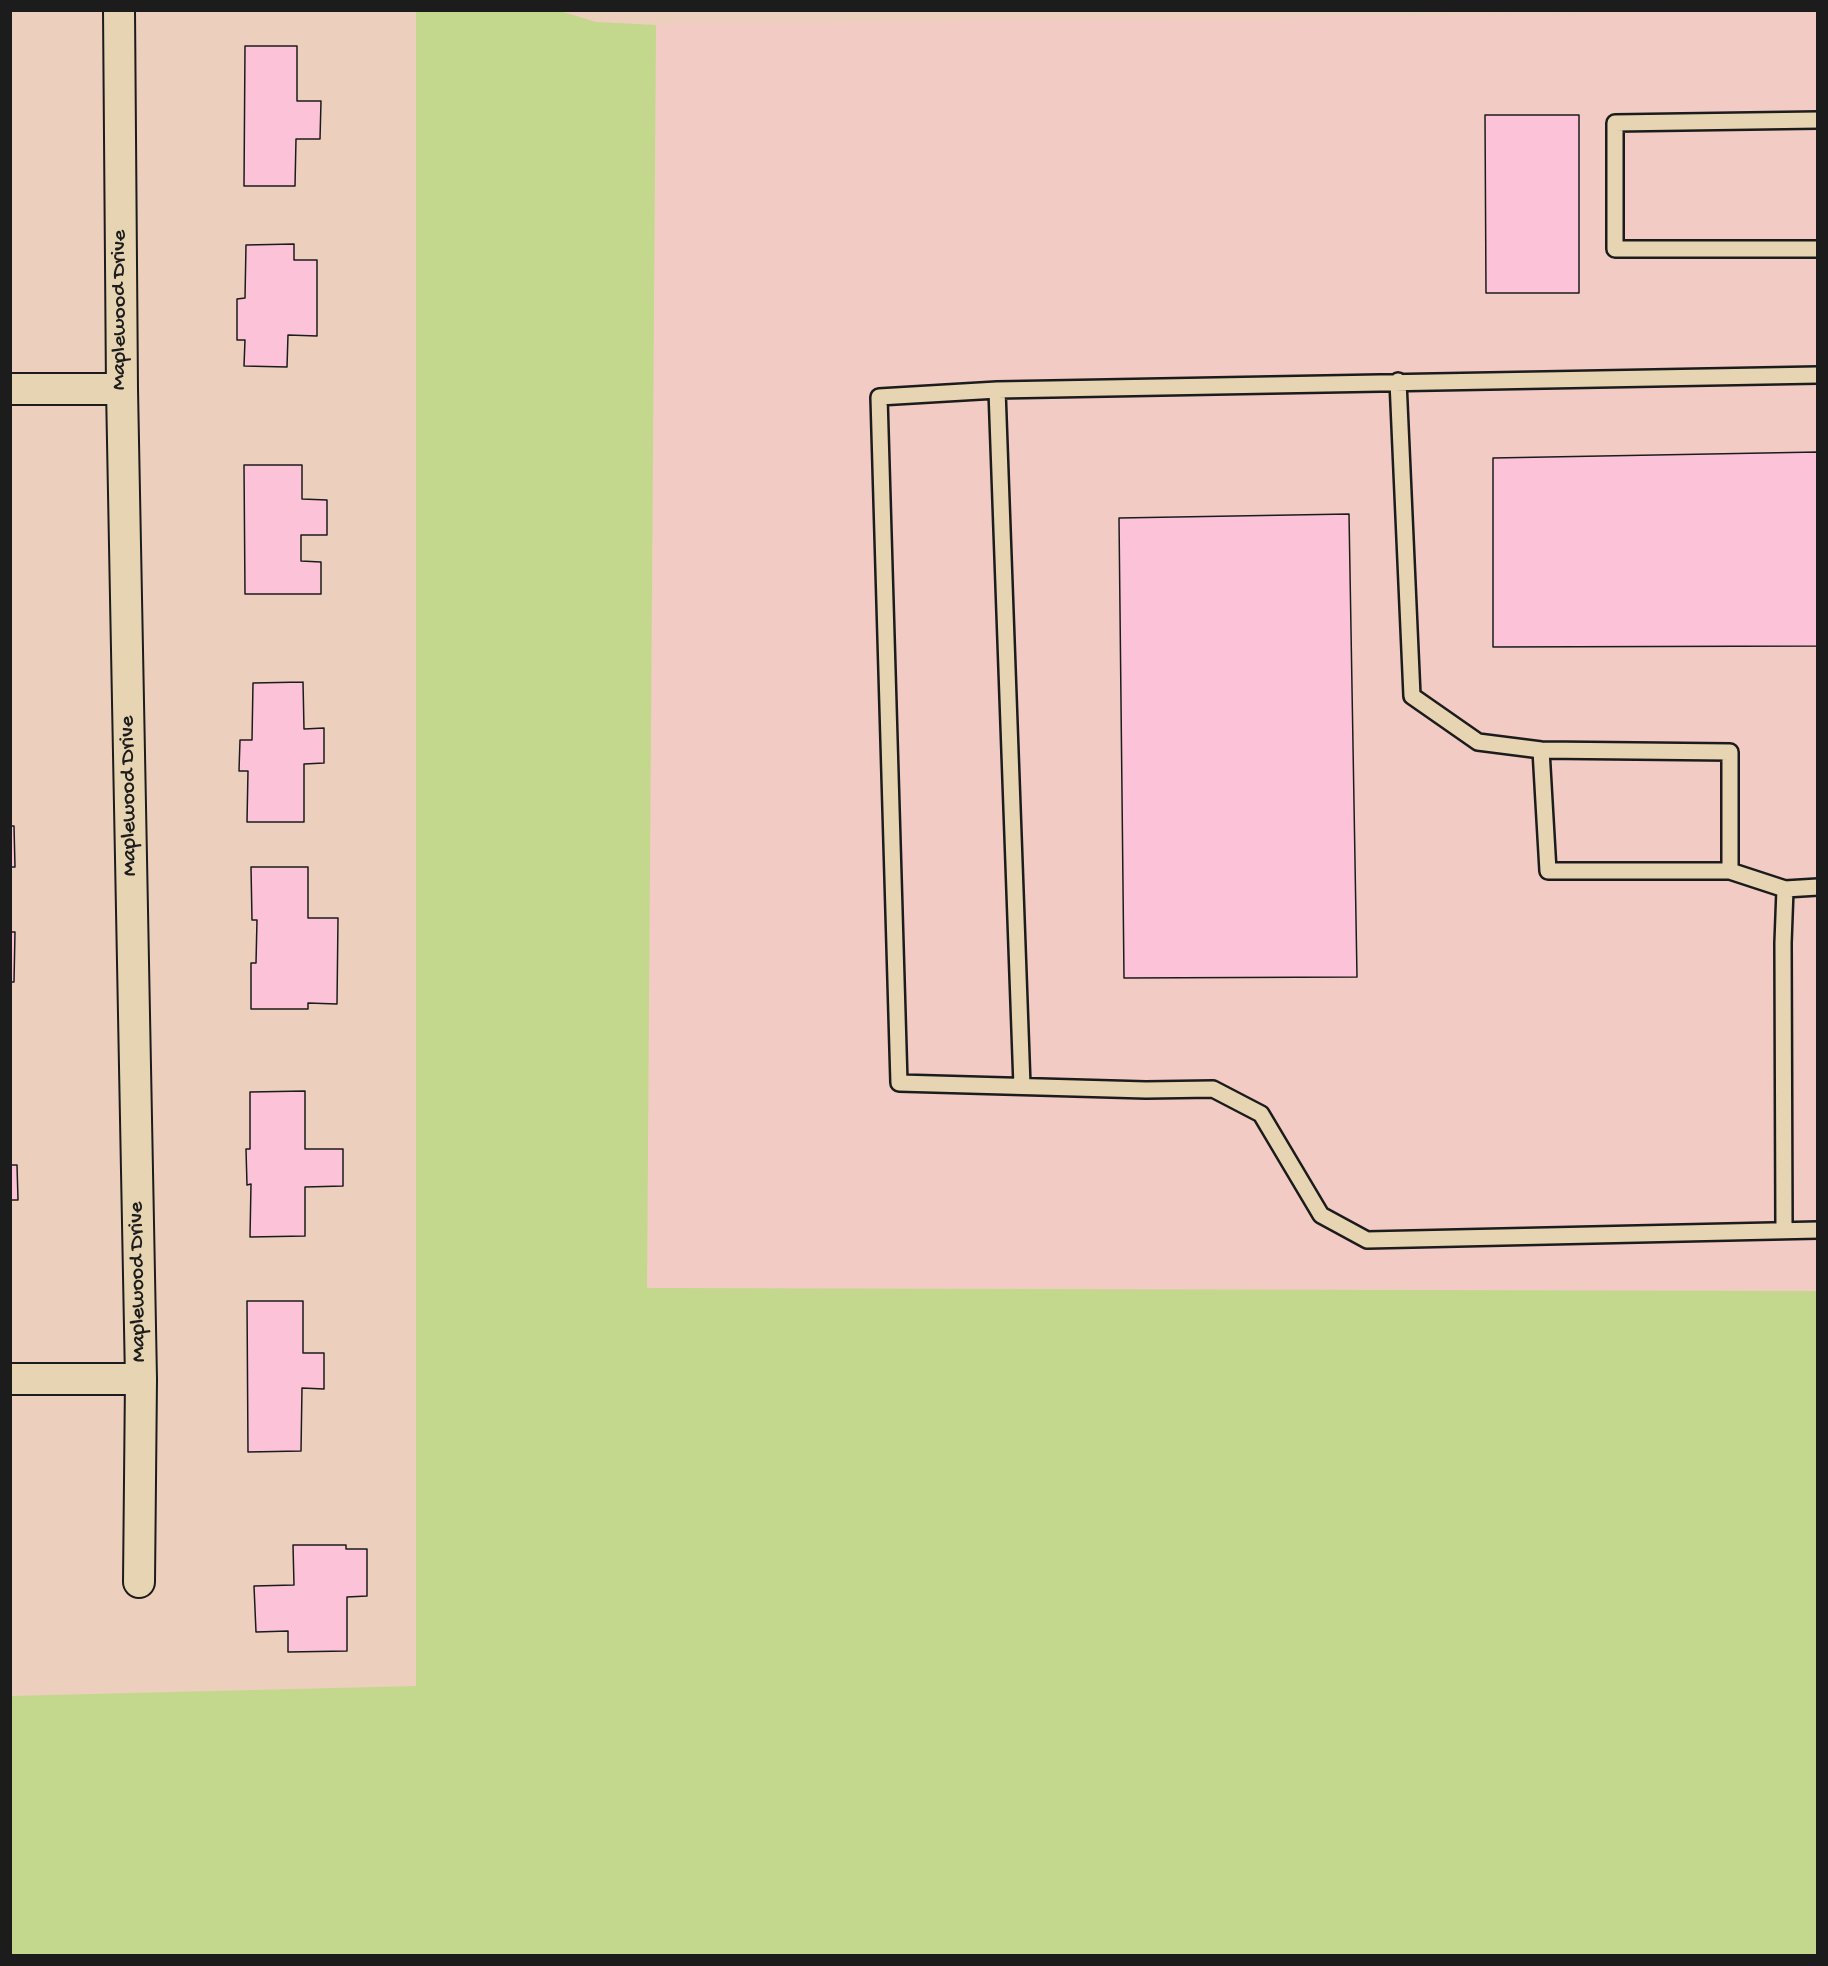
<!DOCTYPE html>
<style>
body{margin:0}
#map{position:relative;width:1828px;height:1966px;overflow:hidden;background:#edcfbd;font-family:"Gochi Hand",sans-serif}
canvas{display:block}
.frame{position:absolute;inset:0;border:12px solid #1c1c1c;pointer-events:none}
</style>
<div id="map">
<canvas width="1828" height="1966"></canvas>
<div class="frame"></div>
</div>
<script>
const c = document.querySelector('canvas').getContext('2d');
c.lineJoin = 'round';
function paint(path, color) {
  c.fillStyle = color;
  c.fill(path, 'evenodd');
}
function shape(rows) {
  const path = new Path2D();
  for (const r of rows) {
    path.moveTo(r[0], r[1]);
    for (let i = 2; i < r.length; i += 2) path.lineTo(r[i], r[i + 1]);
  }
  return path;
}
function trace(path, color, width, dash) {
  c.strokeStyle = color;
  c.lineWidth = width;
  c.lineCap = dash ? 'butt' : 'round';
  c.setLineDash(dash || []);
  c.stroke(path);
}
function write(font, color, halo, rows, align = 'center') {
  c.font = font + ' "Gochi Hand",sans-serif';
  c.lineWidth = 6;
  c.setLineDash([]);
  c.textBaseline = 'middle';
  c.strokeStyle = halo;
  c.fillStyle = color;
  for (const [text, x, y, turn = 0] of rows) {
    c.save();
    c.translate(x, y);
    c.rotate((+turn || 0) * Math.PI / 180);
    c.textAlign = isNaN(turn) ? turn : align;
    if (halo) c.strokeText(text, 0, 0);
    c.fillText(text, 0, 0);
    c.restore();
  }
}
paint(shape([
 [1817,11,1817,1291,647,1288,656,25]
]), '#f2cbc5');
paint(shape([
 [416,11,560,11,596,22,656,25,647,1288,1817,1291,1817,1955,11,1955,11,1696,416,1686]
]), '#c3d88d');
const building = shape([
 [245,46,297,46,297,101,321,101,320,139,296,139,295,186,244,186,245,46],
 [1485,115,1579,115,1579,293,1486,293,1485,115],
 [294,244,294,260,317,260,317,336,288,335,287,367,244,366,245,340,237,340,237,299,245,298,246,245,294,244],
 [1818,452,1818,646,1493,647,1493,458,1818,452],
 [244,465,302,465,302,499,327,500,327,535,301,535,301,561,321,562,321,594,245,594,244,465],
 [1349,514,1357,977,1124,978,1119,518,1349,514],
 [303,682,304,729,324,728,324,763,304,764,304,822,247,822,248,771,239,771,240,740,252,740,253,683,303,682],
 [10,826,14,826,15,867,10,867,10,826],
 [251,867,308,867,308,918,338,918,337,1004,308,1003,308,1009,251,1009,251,963,256,963,257,920,252,920,251,867],
 [10,932,15,932,14,982,10,982,10,932],
 [305,1091,305,1149,343,1149,343,1186,305,1187,305,1236,250,1237,251,1184,247,1185,246,1149,250,1149,250,1092,305,1091],
 [10,1165,17,1165,18,1200,11,1200,10,1274,10,1165],
 [247,1301,303,1301,303,1353,324,1353,324,1389,302,1388,301,1451,248,1452,247,1301],
 [293,1545,346,1545,346,1549,367,1549,367,1596,347,1597,347,1651,288,1652,288,1631,256,1632,254,1586,294,1585,293,1545]
]);
paint(building, '#fcc3d8');
trace(building, '#1c1c1c', 1.5);
const lane = shape([
 [1818,120,1615,123,1615,249,1818,249],
 [1818,375,997,390,879,397,899,1083,1146,1090,1213,1089,1261,1114,1321,1215,1367,1240,1818,1230],
 [1398,381,1412,696,1478,742,1541,750,1730,752,1730,871,1785,889],
 [997,390,1022,1086],
 [1541,750,1548,871,1730,871],
 [1784,1230,1783,943,1785,889,1818,887]
]);
const street = shape([
 [119,10,122,389,141,1379,139,1582],
 [10,389,122,389],
 [10,1379,141,1379]
]);
trace(lane, '#1c1c1c', 20);
trace(street, '#1c1c1c', 34);
trace(lane, '#e7d4b2', 15);
trace(street, '#e7d4b2', 30);
write('22px', '#1c1c1c', '#e7d4b2', [
 ["Maplewood Drive",121,310,-90],
 ["Maplewood Drive",130,796,-91],
 ["Maplewood Drive",139,1282,-91]
]);
</script>
